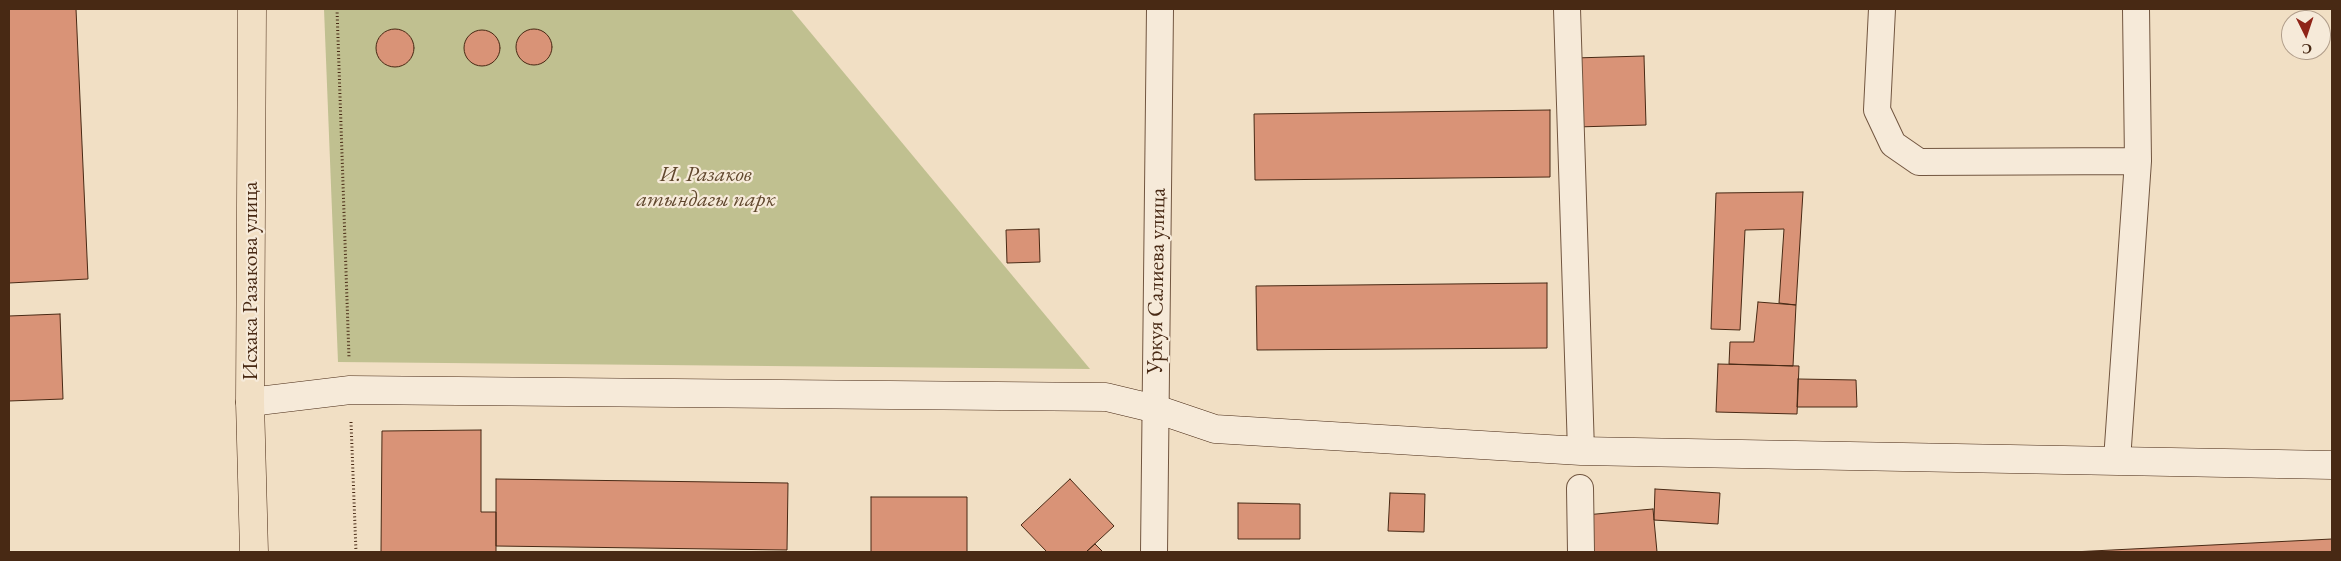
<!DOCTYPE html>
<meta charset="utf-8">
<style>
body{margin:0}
#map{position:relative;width:2341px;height:561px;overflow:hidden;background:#f1dfc4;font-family:"EB Garamond",serif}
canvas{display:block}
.frame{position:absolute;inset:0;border:10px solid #482914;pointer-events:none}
.north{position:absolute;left:2281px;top:10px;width:50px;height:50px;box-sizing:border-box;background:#f6ead9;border:1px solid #b09d8a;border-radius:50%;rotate:176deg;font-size:14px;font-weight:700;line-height:20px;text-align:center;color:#482914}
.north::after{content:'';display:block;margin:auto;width:18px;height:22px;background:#8f2418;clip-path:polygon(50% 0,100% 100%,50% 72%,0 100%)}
</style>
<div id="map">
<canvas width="2341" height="561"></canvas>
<div class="frame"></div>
<div class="north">С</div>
</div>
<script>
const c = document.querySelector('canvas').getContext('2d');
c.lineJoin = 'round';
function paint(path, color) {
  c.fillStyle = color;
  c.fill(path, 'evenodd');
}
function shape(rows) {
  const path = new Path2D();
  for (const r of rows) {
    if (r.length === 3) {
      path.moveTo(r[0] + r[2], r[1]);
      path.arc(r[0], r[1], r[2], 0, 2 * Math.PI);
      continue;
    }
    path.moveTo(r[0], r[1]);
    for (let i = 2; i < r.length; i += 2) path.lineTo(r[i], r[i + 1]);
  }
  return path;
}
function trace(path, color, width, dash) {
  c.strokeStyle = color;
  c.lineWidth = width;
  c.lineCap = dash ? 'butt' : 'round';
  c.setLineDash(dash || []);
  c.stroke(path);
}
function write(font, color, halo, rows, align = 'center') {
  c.font = font + ' "EB Garamond",serif';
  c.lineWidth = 4.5;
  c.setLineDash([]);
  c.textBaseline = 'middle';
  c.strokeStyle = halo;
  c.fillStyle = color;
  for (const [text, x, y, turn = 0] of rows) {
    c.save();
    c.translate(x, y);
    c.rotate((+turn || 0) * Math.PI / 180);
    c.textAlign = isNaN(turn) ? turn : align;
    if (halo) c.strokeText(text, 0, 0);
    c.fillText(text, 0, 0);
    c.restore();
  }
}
paint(shape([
 [324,9,791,9,1090,369,338,362]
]), '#c0c090');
const building = shape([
 [9,9,76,9,88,279,9,283,9,9],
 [395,48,19],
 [534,47,18],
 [482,48,18],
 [1644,56,1646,125,1576,127,1574,58,1644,56],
 [1550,110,1550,177,1255,180,1254,114,1550,110],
 [1803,192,1796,305,1779,303,1784,229,1745,230,1740,330,1711,329,1716,193,1803,192],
 [1039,229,1040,262,1007,263,1006,230,1039,229],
 [1547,283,1547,348,1257,350,1256,286,1547,283],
 [1758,302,1796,305,1793,366,1729,364,1730,342,1754,342,1758,302],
 [60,314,63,399,9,401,9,316,60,314],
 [1718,364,1799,366,1797,414,1716,412,1718,364],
 [1798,379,1856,380,1857,407,1797,407,1798,379],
 [481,430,481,512,496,512,496,552,381,552,382,431,481,430],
 [496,479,788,483,787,550,496,546,496,479],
 [1070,479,1114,526,1086,552,1047,552,1021,525,1070,479],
 [1655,489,1720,493,1718,524,1654,520,1655,489],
 [1390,493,1425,494,1424,532,1388,531,1390,493],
 [871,497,967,497,967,552,871,552,871,497],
 [1238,503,1300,504,1300,539,1238,539,1238,503],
 [1653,509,1657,552,1588,552,1585,515,1653,509],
 [2332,539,2332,552,2072,552,2332,539],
 [1095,544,1103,552,1086,552,1095,544]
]);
paint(building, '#d99377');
trace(building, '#482914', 1);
const street = shape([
 [1567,9,1581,451],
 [1882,9,1877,110,1893,144,1919,162,2138,161],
 [2117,460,2138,161,2136,9],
 [1580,488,1581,552],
 [1154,552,1160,9]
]);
const secondary = shape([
 [250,402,350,390,1106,397,1156,409,1215,429,1581,451,2332,465]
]);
const primary = shape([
 [252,9,250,402,254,552]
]);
trace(street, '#725640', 28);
trace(secondary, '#482914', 29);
trace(primary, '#482914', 29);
trace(shape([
 [337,9,349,358],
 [351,422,356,552]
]), '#482914', 3, [1, 2.5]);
trace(street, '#f6ead9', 26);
trace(secondary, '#f6ead9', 28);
trace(primary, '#f1dfc4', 28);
write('italic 22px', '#60472d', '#f6ead9', [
 ["И. Разаков",706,175],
 ["атындагы парк",706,200]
]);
write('22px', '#482914', '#f6ead9', [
 ["Исхака Разакова улица",251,281,-90],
 ["Уркуя Салиева улица",1157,281,-89]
]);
</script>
